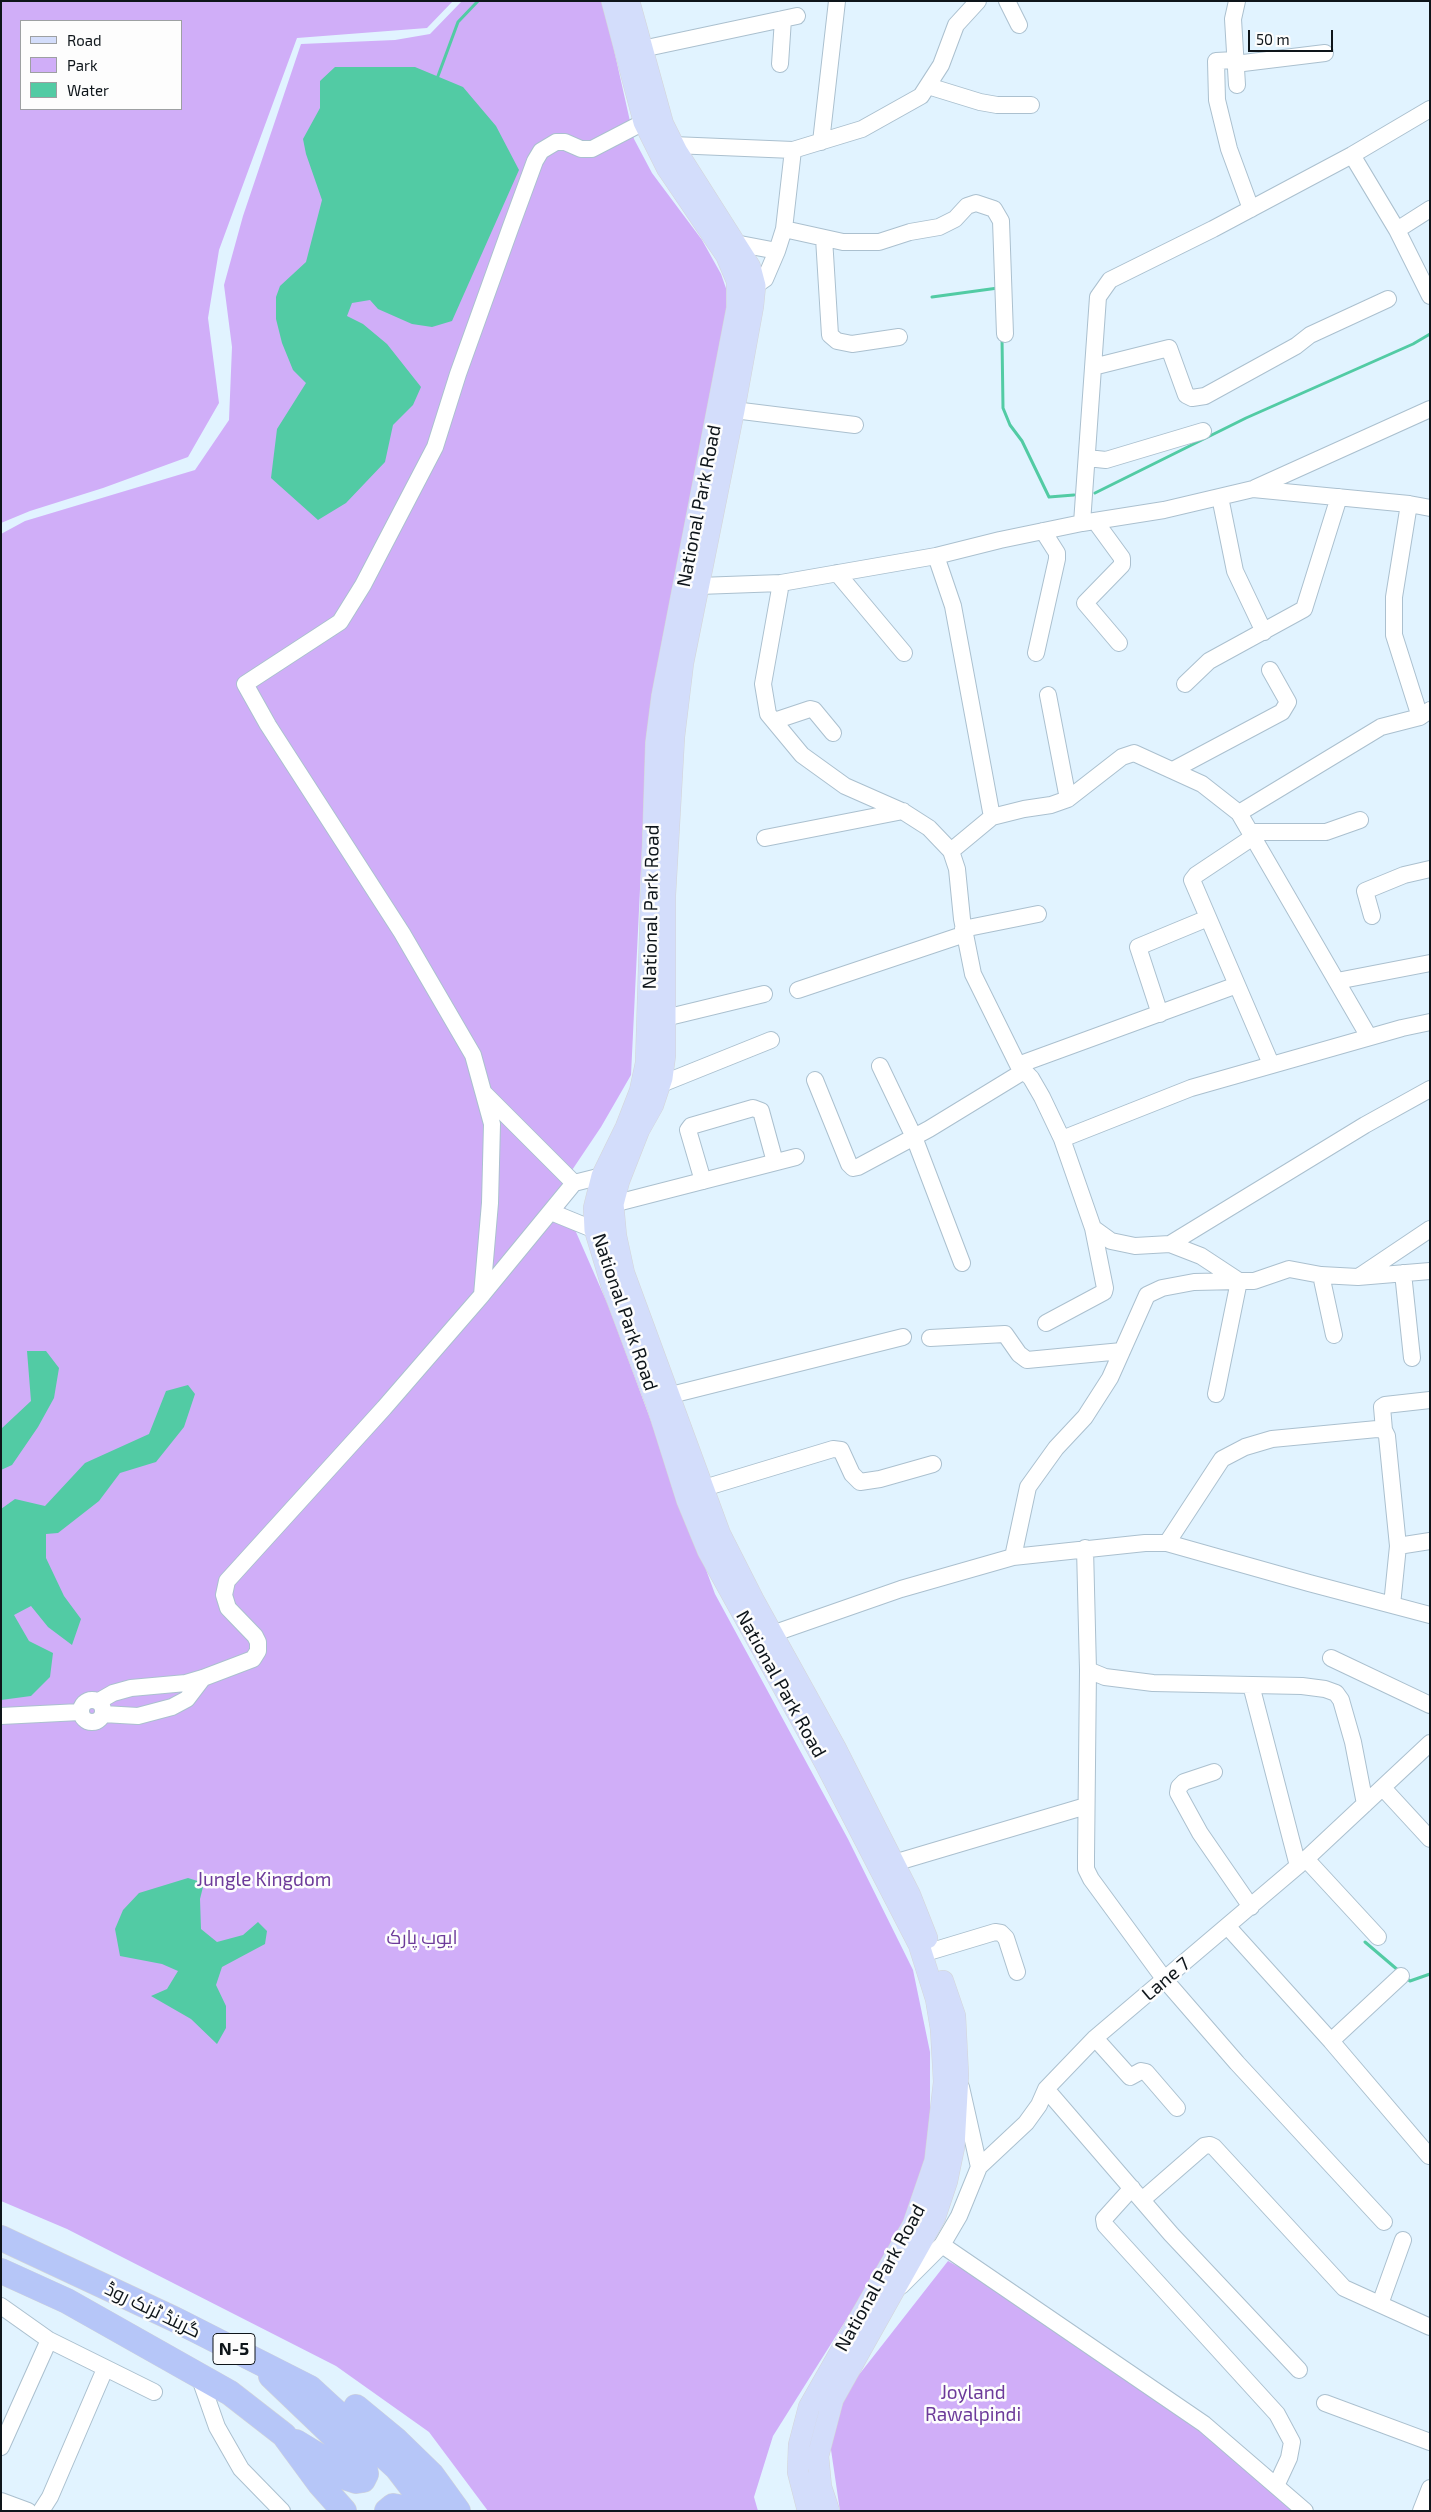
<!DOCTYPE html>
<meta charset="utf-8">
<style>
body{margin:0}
#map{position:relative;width:1431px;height:2512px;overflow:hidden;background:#e1f3ff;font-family:"Exo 2",sans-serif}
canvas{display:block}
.frame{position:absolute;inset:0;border:2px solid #0e151a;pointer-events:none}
.legend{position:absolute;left:20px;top:20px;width:162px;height:90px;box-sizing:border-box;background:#fdfdfd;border:1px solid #9da0a2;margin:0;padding:6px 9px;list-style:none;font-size:15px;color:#0e151a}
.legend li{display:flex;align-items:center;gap:10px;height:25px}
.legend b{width:25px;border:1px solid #9da0a2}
.scale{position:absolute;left:1248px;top:30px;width:85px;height:22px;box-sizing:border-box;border:2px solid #0e151a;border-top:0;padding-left:6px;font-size:15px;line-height:18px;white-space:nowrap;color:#0e151a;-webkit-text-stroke:4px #fdfdfd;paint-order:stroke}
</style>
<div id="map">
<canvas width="1431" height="2512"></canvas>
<div class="frame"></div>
<ul class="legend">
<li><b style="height:6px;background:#d3ddfb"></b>Road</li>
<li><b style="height:14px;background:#d0aef8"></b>Park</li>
<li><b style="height:14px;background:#52cba4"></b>Water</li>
</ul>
<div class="scale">50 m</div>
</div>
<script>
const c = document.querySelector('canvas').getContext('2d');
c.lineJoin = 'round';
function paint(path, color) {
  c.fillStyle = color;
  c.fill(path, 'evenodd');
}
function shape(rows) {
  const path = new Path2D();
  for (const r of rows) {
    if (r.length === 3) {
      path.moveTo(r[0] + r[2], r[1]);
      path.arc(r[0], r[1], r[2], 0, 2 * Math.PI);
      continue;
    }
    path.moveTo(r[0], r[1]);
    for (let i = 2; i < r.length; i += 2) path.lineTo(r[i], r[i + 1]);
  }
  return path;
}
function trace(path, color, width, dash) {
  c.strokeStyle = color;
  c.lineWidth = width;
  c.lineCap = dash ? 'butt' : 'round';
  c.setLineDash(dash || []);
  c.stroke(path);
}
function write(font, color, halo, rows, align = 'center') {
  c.font = font + ' "Exo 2",Cairo,sans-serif';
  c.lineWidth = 5;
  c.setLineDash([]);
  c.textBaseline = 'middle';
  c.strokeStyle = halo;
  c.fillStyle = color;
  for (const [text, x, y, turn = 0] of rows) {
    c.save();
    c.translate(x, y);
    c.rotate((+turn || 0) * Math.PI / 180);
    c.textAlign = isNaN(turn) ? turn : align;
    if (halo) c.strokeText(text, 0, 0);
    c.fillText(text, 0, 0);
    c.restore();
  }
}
paint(shape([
 [1,1,453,1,427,28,297,38,219,250,208,318,219,403,188,457,103,488,30,511,1,523],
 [21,21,181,21,181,109,21,109],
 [462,1,603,1,634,139,652,173,702,240,721,274,729,297,648,724,631,1075,601,1127,558,1191,608,1305,715,1594,848,1839,913,1970,930,2052,930,2154,909,2220,773,2436,754,2497,758,2511,488,2511,429,2432,336,2366,67,2229,1,2201,1,534,25,521,195,470,229,420,232,347,224,285,243,216,301,44,395,40,430,34],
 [948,2261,968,2272,1196,2421,1292,2511,840,2511,830,2443,847,2390]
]), '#d0aef8');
paint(shape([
 [335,67,415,67,463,87,496,126,519,170,452,321,432,327,412,324,378,309,370,300,352,303,347,316,363,324,387,344,421,387,413,405,393,425,385,462,346,503,318,520,271,478,277,429,306,383,293,370,282,343,276,319,276,297,280,286,306,262,322,200,306,154,303,139,320,108,320,81],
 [27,1351,46,1351,59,1368,54,1398,38,1427,12,1465,1,1470,1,1429,31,1401],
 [188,1385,195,1394,184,1427,156,1462,120,1473,99,1501,58,1533,46,1534,46,1558,64,1596,81,1619,72,1645,48,1627,31,1606,14,1615,29,1641,53,1653,50,1677,31,1696,1,1700,1,1509,15,1499,45,1506,85,1463,149,1434,166,1391],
 [188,1878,204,1883,200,1899,201,1929,217,1942,243,1935,258,1922,267,1931,265,1944,222,1967,216,1985,226,2006,226,2028,217,2044,191,2019,151,1996,167,1989,178,1971,162,1964,120,1956,115,1929,123,1910,139,1893]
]), '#52cba4');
trace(shape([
 [438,76,458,22,478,1],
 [932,297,998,288],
 [1002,338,1003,408,1010,425,1022,441,1049,497,1074,495],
 [1095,493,1246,418,1413,344,1430,334],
 [1365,1942,1399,1971],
 [1405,1977,1410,1981,1430,1974]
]), '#52cba4', 3);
const minor = shape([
 [1007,1,1019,25],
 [1237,1,1233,19,1237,85],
 [642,49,797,16],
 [1235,60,1216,61,1217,100,1229,149,1251,209],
 [780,64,783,19],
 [1235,64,1325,53],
 [928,86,980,102,997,105,1031,105],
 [821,142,837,1],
 [673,145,793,150,862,129,921,96,941,65,956,25,978,1],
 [1352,155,1397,230,1430,296],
 [784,229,843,242,879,242,910,232,939,227,955,219,967,206,976,203,994,209,1001,221,1005,334],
 [1397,230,1430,209],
 [824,238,830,335,837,341,852,344,899,337],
 [735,243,777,251,784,229,793,150],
 [755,286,765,279,777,251],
 [1093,367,1169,348,1186,395,1192,398,1205,396,1296,346,1310,335,1388,299],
 [734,410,855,425],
 [1087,458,1106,460,1203,431],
 [1255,488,1430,409],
 [1220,497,1235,571,1264,632],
 [1409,504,1394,597,1394,635,1420,717],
 [1095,521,1122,558,1122,565,1085,603,1119,643],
 [1082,523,1098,297,1110,280,1213,229,1352,155,1430,109],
 [936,556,953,606,992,817,951,851],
 [837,573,904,653],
 [781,583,936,556,1000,540,1082,523,1164,510,1253,489,1409,504,1430,508],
 [699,586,781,583,763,684,768,714,802,755,845,786,904,812,929,828,951,851,957,869,962,919,973,974,1018,1065,1031,1078,1042,1097,1062,1139,1093,1228,1111,1241,1135,1246,1170,1244,1201,1256,1239,1281,1254,1281,1289,1269,1321,1275,1358,1277,1430,1271],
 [1036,653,1057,559,1057,553,1043,531],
 [1185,684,1209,661,1304,609,1339,497],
 [1048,695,1068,799],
 [774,721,810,709,814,710,833,733],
 [1173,770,1282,712,1288,702,1270,670],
 [1239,813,1369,1037],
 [992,817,1024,809,1051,805,1068,799,1122,757,1134,753,1202,784,1239,813,1381,727,1420,717,1430,710],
 [1250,832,1326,832,1360,820],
 [1253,837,1196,875,1192,880,1271,1064],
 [765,838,903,811],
 [1372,916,1365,891,1404,875,1430,869],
 [963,929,1038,914],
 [1337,981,1430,963],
 [798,990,965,934],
 [1160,1014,1138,947,1208,918],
 [665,1018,764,994],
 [1018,1065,1237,985],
 [880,1066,914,1137,962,1263],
 [815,1080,849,1164,853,1168,858,1167,929,1129,1024,1071],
 [659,1085,771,1040],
 [485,1094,574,1183],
 [1062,1139,1191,1088,1402,1028,1430,1022],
 [703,1181,688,1130,691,1126,753,1108,761,1111,775,1162],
 [613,1204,796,1157],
 [551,1212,595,1230],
 [1170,1244,1365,1125,1430,1089],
 [1403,1273,1412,1358],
 [1321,1275,1334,1335],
 [1360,1276,1430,1229],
 [482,1295,490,1203,492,1124,473,1055,402,933,268,725,245,684,340,622,363,585,435,447,458,374,510,229,535,161,541,151,556,142,565,142,581,149,592,149,644,122],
 [1046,1323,1104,1292,1105,1288,1093,1228],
 [930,1338,1005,1334,1019,1354,1027,1360,1122,1351],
 [671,1395,903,1337],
 [1384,1430,1382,1407,1385,1405,1430,1400],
 [704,1488,833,1449,841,1450,852,1474,860,1482,880,1479,933,1464],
 [1167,1543,1222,1459,1245,1447,1272,1439,1377,1429,1384,1430,1387,1436,1398,1546,1392,1605],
 [1398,1546,1430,1541],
 [1085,1548,1088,1670,1086,1858,1086,1869,1091,1879,1165,1980,1237,2063,1384,2222],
 [1013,1557,1028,1487,1056,1448,1085,1417,1110,1378,1147,1295,1162,1288,1194,1282,1239,1281,1216,1394],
 [772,1634,901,1589,1013,1557,1145,1543,1167,1543,1309,1583,1430,1615],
 [1331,1658,1430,1705],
 [1088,1670,1105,1677,1153,1683,1302,1686,1325,1689,1336,1693,1341,1700,1353,1742,1365,1804],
 [1251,1685,1298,1866],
 [92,1711,11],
 [99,1701,113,1693,131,1688,186,1683,203,1678,253,1659,258,1651,258,1642,255,1636,228,1608,224,1595,227,1581,384,1408,482,1295,574,1183,602,1176,610,1179],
 [103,1714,138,1716,172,1707,187,1699,203,1678],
 [1,1716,80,1712],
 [1214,1772,1184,1782,1179,1787,1178,1793,1200,1833,1251,1907],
 [1383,1788,1430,1839],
 [1306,1859,1378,1937],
 [894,1863,1086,1806],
 [1228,1927,1331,2041,1429,2156],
 [932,1951,995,1932,1001,1933,1006,1938,1017,1972],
 [1095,2038,1130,2077,1141,2071,1146,2072,1177,2108],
 [1331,2041,1401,1976],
 [961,2087,979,2167],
 [1046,2089,1171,2234,1299,2370],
 [1132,2188,1104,2219,1105,2225,1277,2414,1292,2442,1289,2458,1276,2486],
 [1142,2200,1204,2146,1210,2145,1214,2147,1344,2288,1430,2327],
 [942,2245,1204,2424,1305,2511],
 [901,2286,942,2245,959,2216,979,2167,1026,2123,1039,2105,1046,2089,1095,2038,1306,1859,1430,1743],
 [1380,2304,1403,2240],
 [1,2306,49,2340,1,2447],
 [49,2340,154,2392],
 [198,2373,217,2427,241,2469,282,2511],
 [1325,2403,1430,2442],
 [1,2501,28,2511],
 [41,2511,50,2497,105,2369],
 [1421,2511,1430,2488]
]);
const major = shape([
 [612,1,644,122,667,168,726,255,737,281,737,308,662,696,656,743,646,1063,640,1091,626,1127,602,1176,594,1208,595,1230,611,1283,657,1405,687,1500,708,1551,825,1763,919,1945,936,1999,941,2029,944,2082,935,2161,913,2225,809,2407,799,2445,798,2472,808,2511],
 [629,1,663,124,677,152,750,267,755,286,753,306,734,410,683,663,674,737,665,895,665,1055,662,1078,653,1105,639,1130,619,1181,613,1204,616,1236,624,1273,720,1534,753,1599,835,1747,910,1895,927,1938],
 [829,2511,821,2487,818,2456,833,2399,935,2217,947,2181,954,2147,958,2075,955,2016,943,1981]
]);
const highway = shape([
 [1,2238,174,2319,310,2388,397,2468,430,2511],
 [1,2271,67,2301,230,2393,284,2435,320,2484,344,2511],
 [271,2376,364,2465,366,2474,363,2480,356,2481,347,2478,319,2456,296,2442],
 [356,2407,396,2440,432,2475,458,2511],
 [387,2511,393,2506,404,2508,407,2511]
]);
trace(minor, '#abc0cf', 18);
trace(major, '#d4d5d6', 22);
trace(highway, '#d4d5d6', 26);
trace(minor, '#fff', 16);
trace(major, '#d3ddfb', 21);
trace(highway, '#b6c6f8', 25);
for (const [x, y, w] of [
 [234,2349,42]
]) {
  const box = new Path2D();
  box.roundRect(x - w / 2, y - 15.5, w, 31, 4);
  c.fillStyle = '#fdfdfd';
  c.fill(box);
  trace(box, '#0e151a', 1);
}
write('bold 18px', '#0e151a', null, [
 ["N-5",234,2349]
]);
write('19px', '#0e151a', '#fdfdfd', [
 ["National Park Road",699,506,-79],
 ["National Park Road",651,907,-89],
 ["National Park Road",625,1312,71],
 ["National Park Road",781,1684,61],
 ["Lane 7",1166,1979,-40],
 ["National Park Road",880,2278,-61],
 ["گرینڈ ٹرنک روڈ",153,2310,26]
]);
write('19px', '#6c3a9a', '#fdfdfd', [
 ["Jungle Kingdom",264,1880],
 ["ایوب پارک",422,1938],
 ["Joyland",973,2393],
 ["Rawalpindi",973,2415]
]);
</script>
